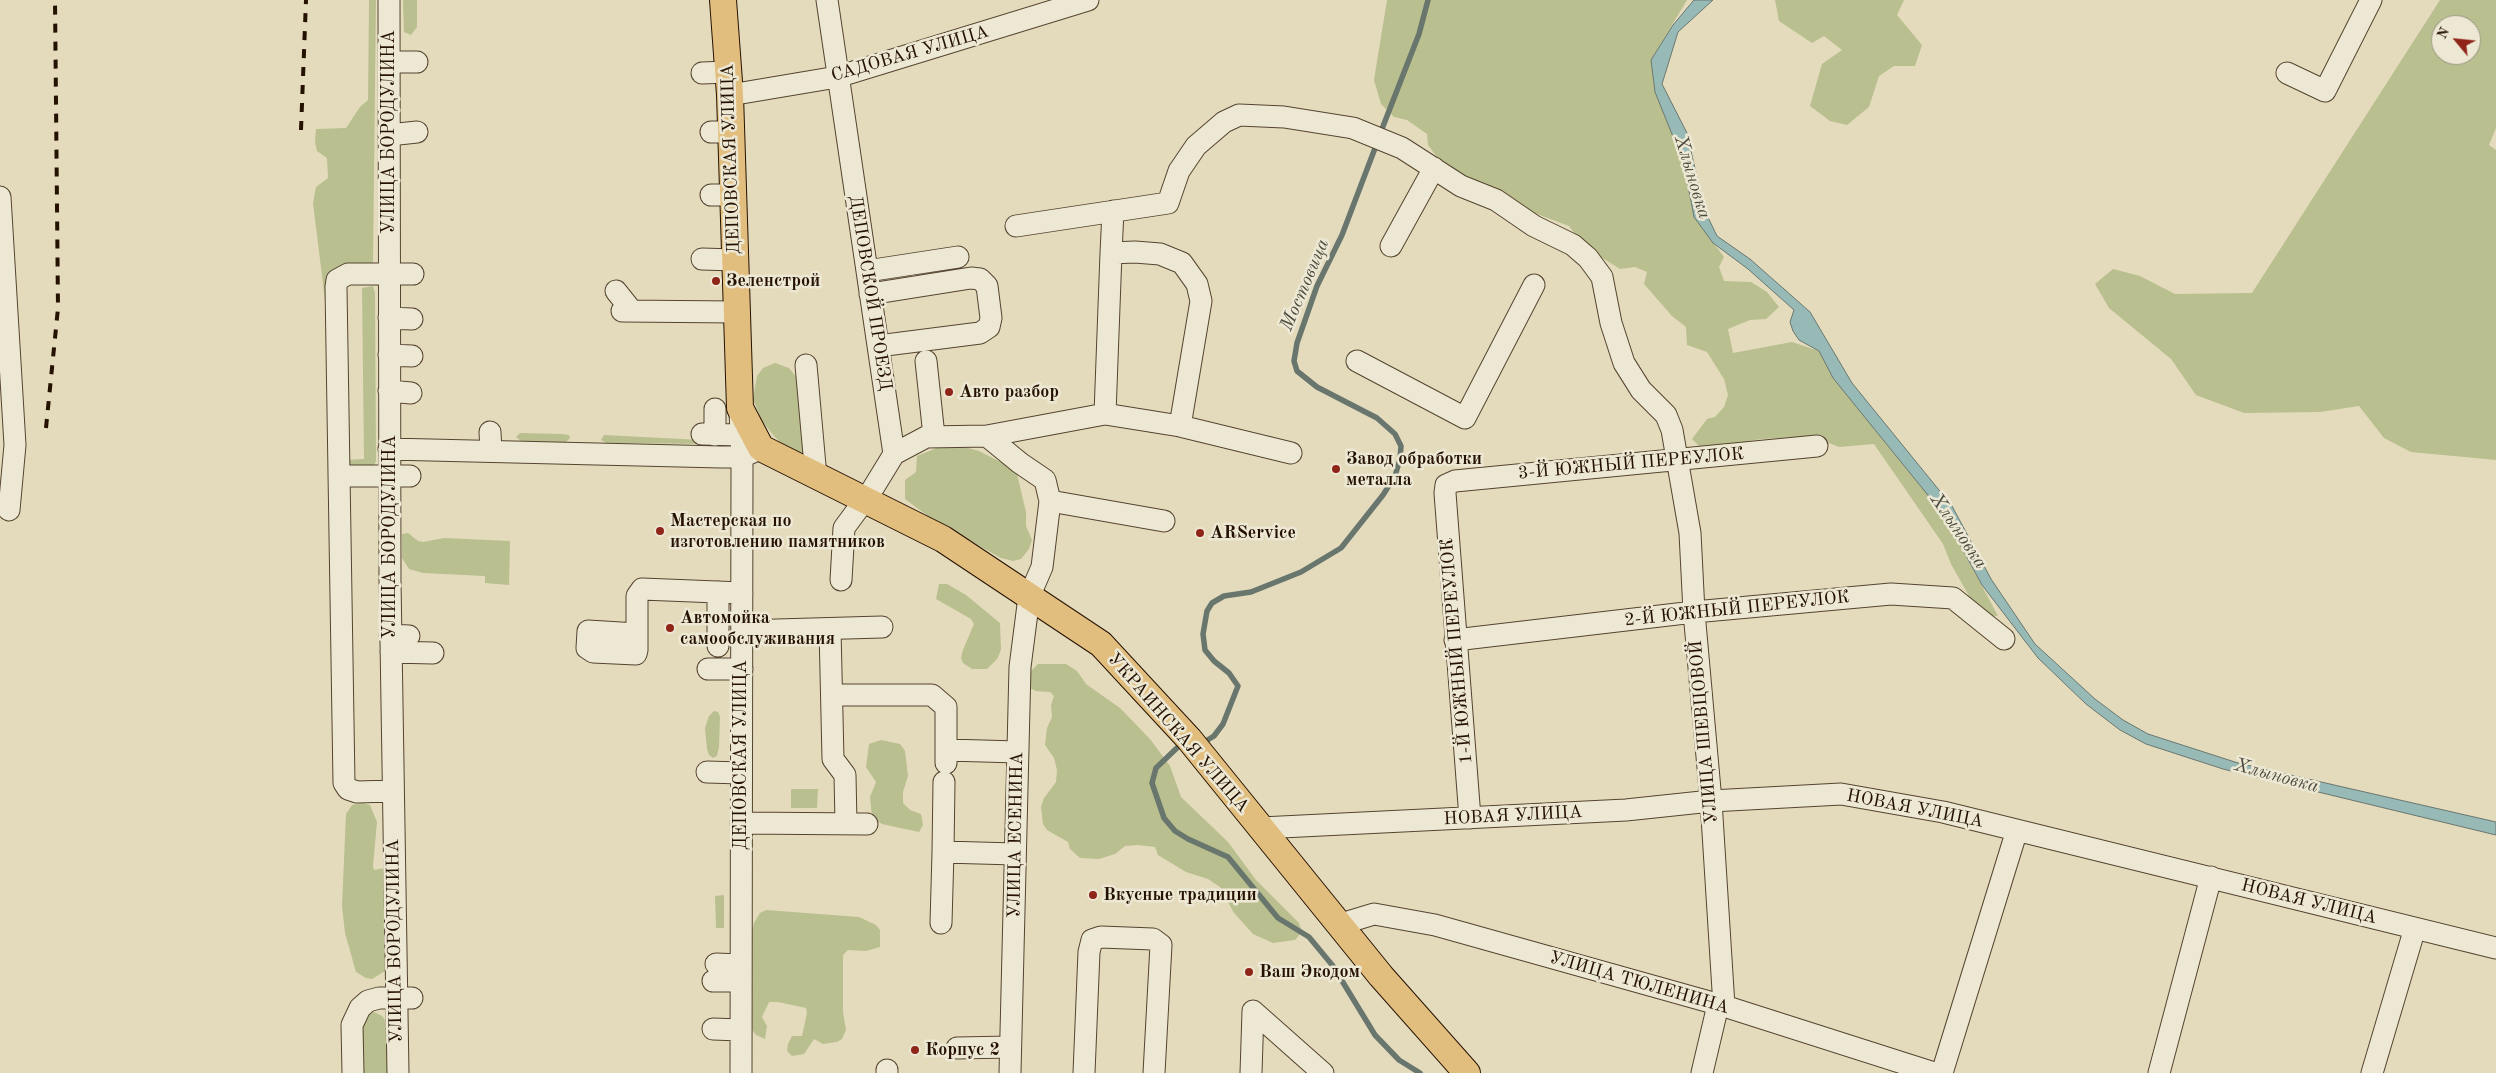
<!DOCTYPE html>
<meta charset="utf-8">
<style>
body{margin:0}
#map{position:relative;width:2496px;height:1073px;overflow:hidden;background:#e4dbbd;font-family:"Old Standard TT",serif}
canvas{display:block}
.north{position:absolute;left:2431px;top:15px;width:50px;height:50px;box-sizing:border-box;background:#ede8d4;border:1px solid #9d927f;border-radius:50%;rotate:298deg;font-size:14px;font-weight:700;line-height:20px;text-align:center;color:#251100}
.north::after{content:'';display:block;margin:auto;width:18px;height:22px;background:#8f2418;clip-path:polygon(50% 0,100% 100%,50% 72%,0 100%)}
</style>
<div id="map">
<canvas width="2496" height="1073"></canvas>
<div class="north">N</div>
</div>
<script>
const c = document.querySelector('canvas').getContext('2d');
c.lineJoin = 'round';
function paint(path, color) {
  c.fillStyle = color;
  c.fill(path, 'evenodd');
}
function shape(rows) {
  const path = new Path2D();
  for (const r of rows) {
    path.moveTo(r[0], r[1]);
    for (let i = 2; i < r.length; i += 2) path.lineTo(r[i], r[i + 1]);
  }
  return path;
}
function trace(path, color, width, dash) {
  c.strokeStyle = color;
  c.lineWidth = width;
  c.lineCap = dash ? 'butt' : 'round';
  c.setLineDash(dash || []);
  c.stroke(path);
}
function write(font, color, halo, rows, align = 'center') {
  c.font = font + ' "Old Standard TT",serif';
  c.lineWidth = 5;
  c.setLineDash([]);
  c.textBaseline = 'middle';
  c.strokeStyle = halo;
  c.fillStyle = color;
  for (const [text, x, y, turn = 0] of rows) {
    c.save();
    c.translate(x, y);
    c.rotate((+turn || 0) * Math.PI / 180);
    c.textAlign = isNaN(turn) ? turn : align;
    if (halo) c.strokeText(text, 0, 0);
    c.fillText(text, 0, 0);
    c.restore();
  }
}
paint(shape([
 [369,0,376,0,373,263,366,270,345,272,326,308,313,203,316,187,328,178,327,158,317,151,315,142,316,129,346,128,360,107,368,100],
 [403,0,417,0,417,27,411,35,404,32],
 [1387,0,1687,0,1651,60,1655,92,1684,164,1694,217,1724,257,1719,267,1724,281,1751,282,1767,292,1779,307,1766,319,1750,320,1728,329,1733,353,1792,342,1819,351,1833,378,1944,515,1998,616,1984,615,1973,603,1951,564,1943,544,1874,444,1839,447,1812,436,1761,439,1702,449,1692,439,1707,419,1715,417,1724,407,1728,395,1724,379,1707,352,1687,345,1686,327,1672,316,1644,284,1647,272,1635,267,1620,269,1585,247,1569,226,1529,211,1502,191,1479,187,1439,160,1428,145,1427,134,1407,120,1394,117,1381,104,1374,80],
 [1775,0,1904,0,1897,15,1922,45,1915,66,1894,66,1879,76,1869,107,1847,125,1830,121,1810,106,1822,64,1842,50,1824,36,1812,43,1779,21],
 [2440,0,2496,0,2496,128,2489,145,2496,150,2496,460,2411,452,2384,438,2359,406,2320,412,2244,413,2196,395,2171,359,2109,308,2095,284,2113,269,2140,276,2175,294,2252,293],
 [2441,25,2471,25,2471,55,2441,55],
 [373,286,375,293,376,461,374,466,349,469,345,460,364,459,362,288],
 [775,363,789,368,801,383,805,459,783,445,774,436,762,421,753,399,757,376,763,368],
 [520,433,562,434,569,435,570,438,566,442,562,442,521,441,516,437],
 [604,435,701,440,713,444,607,443,601,440],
 [954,444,979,451,1016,470,1026,512,1026,526,1032,540,1029,549,1021,559,1013,561,1001,558,936,522,905,499,905,480,916,472,917,456,944,445],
 [408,533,418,541,423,542,444,538,510,541,509,585,485,583,485,576,423,573,409,569,402,558,402,534],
 [939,584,947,584,966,595,1000,623,1001,650,997,659,987,669,972,669,963,663,961,658,963,650,974,624,971,619,936,599],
 [1038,664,1066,664,1077,671,1086,684,1120,708,1150,739,1170,766,1181,797,1228,842,1256,880,1299,923,1302,932,1295,940,1273,943,1253,934,1234,913,1220,887,1208,879,1186,872,1158,855,1155,847,1138,845,1125,846,1115,854,1099,859,1080,858,1070,849,1068,842,1047,830,1043,824,1041,807,1044,798,1056,782,1057,770,1054,758,1045,745,1047,728,1052,717,1051,705,1054,696,1050,692,1036,691,1028,687,1029,673],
 [714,711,718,712,720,717,719,747,717,756,713,758,709,755,707,749,705,728,709,716],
 [881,740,900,744,905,751,908,776,903,792,903,803,910,810,921,814,923,825,919,832,882,824,872,817,870,797,876,782,866,767,869,744],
 [791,789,818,789,817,808,791,808],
 [362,803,370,805,377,822,373,866,374,870,385,868,387,968,385,971,372,979,366,978,356,972,345,933,342,906,346,814,352,805],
 [724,895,724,928,716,928,715,896],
 [766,910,859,917,876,925,880,930,880,947,866,951,848,950,843,955,843,1012,846,1030,842,1039,837,1042,823,1044,814,1039,804,1054,792,1056,787,1051,788,1044,792,1036,802,1036,807,1013,806,1008,778,1002,769,1002,762,1017,767,1026,765,1039,756,1035,752,1030,751,936,754,923,760,913],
 [374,1012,382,1016,385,1020,386,1036,394,1073,356,1073,360,1021]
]), '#b9bf8e');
const water = shape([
 [1694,0,1713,0,1678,32,1662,84,1687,133,1704,209,1717,236,1750,259,1810,312,1852,383,1952,506,1991,579,2035,644,2095,699,2123,720,2148,734,2238,763,2496,822,2496,835,2223,769,2146,744,2120,730,2086,704,2038,658,1982,585,1944,515,1833,378,1819,351,1799,340,1793,331,1790,322,1794,310,1748,269,1713,243,1694,217,1684,164,1655,92,1651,60,1673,25,1694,0]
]);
paint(water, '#97bab7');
trace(water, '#69766e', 1);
trace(shape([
 [1380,134,1419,34,1428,0],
 [1201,744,1214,736,1223,724,1238,686,1229,673,1214,661,1205,650,1203,634,1207,611,1212,603,1224,596,1251,592,1301,572,1341,548,1383,495,1395,476,1400,459,1401,446,1395,434,1377,418,1317,387,1297,371,1294,361,1297,343,1317,286,1342,235,1377,143],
 [1184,746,1179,746,1156,768,1152,783,1164,818,1175,831,1188,839,1228,857,1278,918,1309,937,1333,966,1375,1035,1399,1060,1420,1073]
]), '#69766e', 5.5);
const minor = shape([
 [389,0,390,580,398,1073],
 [827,0,894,454,872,490,844,528,841,580],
 [389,62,417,62],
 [702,73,728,72],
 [2287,73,2325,91,2371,0],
 [730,95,837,77,1088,0],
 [711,132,731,132],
 [389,135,417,132],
 [711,195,733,195],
 [0,197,15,445,9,510],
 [1016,226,1168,203,1179,171,1196,146,1224,122,1239,115,1284,117,1353,128,1402,148,1461,186,1496,200,1534,226,1573,245,1588,258,1602,277,1611,323,1624,363,1641,390,1666,415,1672,430,1690,533,1694,612,1711,801,1724,1006],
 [1391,246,1434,168],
 [702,259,735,260],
 [867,271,958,257],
 [616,291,632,311],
 [870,294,971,278,980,279,987,286,991,318,989,327,980,333,878,346],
 [622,311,737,312],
 [389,318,412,319],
 [389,355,412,356],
 [926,361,934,436],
 [1357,361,1465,418,1534,285],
 [806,365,816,477],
 [389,391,411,393],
 [715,409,715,435],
 [740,411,742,457,741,1073],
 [1105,414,1180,426,1201,301,1197,284,1182,263,1160,254,1135,252,1111,253,1113,211],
 [1180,426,1291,453],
 [490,432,491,451],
 [702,434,741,435],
 [987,436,1020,463,1045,480,1050,501,1042,567,1029,597,1020,667,1010,1073],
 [389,449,721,457,742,457,755,451],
 [894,454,926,437,987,436,1105,414,1111,253],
 [339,476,410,476],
 [1050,501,1164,521],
 [718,592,718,646],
 [830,629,833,759,845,775,846,824],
 [742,631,882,627],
 [637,634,588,631,587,648,593,652,636,654,637,650,637,596,642,589,742,593],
 [390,635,409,636],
 [1455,640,1694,612,1891,594,1953,598,2004,639],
 [391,652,433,653],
 [708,669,742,669],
 [832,695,932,695,946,707,946,763],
 [947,750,1018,752],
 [707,772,741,773],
 [392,791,357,792,348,789,344,783,336,287,337,280,348,274,413,274],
 [1470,818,1445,493,1446,485,1455,481,1817,446],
 [741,823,867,824],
 [1261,828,1626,810,1711,801,1841,794,1943,812,2496,948],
 [943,852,944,782],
 [941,923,943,852,1015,854],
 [1341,924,1374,914,1435,925,1724,1006,1934,1073],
 [716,964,741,965],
 [713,981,741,981],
 [713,1029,741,1030],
 [957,1048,1010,1047],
 [887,1070,887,1073],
 [353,1073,352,1025,360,1008,368,1001,379,998,412,998],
 [1084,1073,1089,952,1092,940,1101,937,1153,939,1161,945,1154,1073],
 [1251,1073,1253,1011,1323,1073],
 [1702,1073,1718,1005],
 [1942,1073,2017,830],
 [2159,1073,2211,877],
 [2372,1073,2415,928]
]);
const major = shape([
 [723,0,730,95,740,408,761,448,943,539,1101,644,1189,739,1381,976,1467,1073]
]);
trace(minor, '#55442f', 23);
trace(major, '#251100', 28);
trace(minor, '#ede8d4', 21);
trace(major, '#e2be7e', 26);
trace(shape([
 [301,130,306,0],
 [46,428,58,308,55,0]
]), '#251100', 4, [9, 9]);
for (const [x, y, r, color] of [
 [716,281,5,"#8f2418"],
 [949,392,5,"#8f2418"],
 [1336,469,5,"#8f2418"],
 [660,531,5,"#8f2418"],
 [1200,533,5,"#8f2418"],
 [670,628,5,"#8f2418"],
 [1093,895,5,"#8f2418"],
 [1249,972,5,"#8f2418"],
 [915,1050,5,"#8f2418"]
]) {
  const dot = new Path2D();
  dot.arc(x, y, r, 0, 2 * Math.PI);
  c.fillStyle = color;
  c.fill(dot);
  trace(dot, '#ede8d4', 2);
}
write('18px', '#251100', '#ede8d4', [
 ["САДОВАЯ УЛИЦА",910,54,-16],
 ["УЛИЦА БОРОДУЛИНА",389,132,-90],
 ["ДЕПОВСКАЯ УЛИЦА",731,159,-92],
 ["ДЕПОВСКОЙ ПРОЕЗД",870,293,81],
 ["3-Й ЮЖНЫЙ ПЕРЕУЛОК",1631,464,-5],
 ["УЛИЦА БОРОДУЛИНА",390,537,-90],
 ["2-Й ЮЖНЫЙ ПЕРЕУЛОК",1737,609,-6],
 ["1-Й ЮЖНЫЙ ПЕРЕУЛОК",1457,651,-95],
 ["УЛИЦА ШЕВЦОВОЙ",1704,732,-95],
 ["УКРАИНСКАЯ УЛИЦА",1178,733,49],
 ["ДЕПОВСКАЯ УЛИЦА",741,755,-90],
 ["НОВАЯ УЛИЦА",1915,809,11],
 ["НОВАЯ УЛИЦА",1513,816,-3],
 ["УЛИЦА ЕСЕНИНА",1016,835,-89],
 ["НОВАЯ УЛИЦА",2309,902,14],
 ["УЛИЦА БОРОДУЛИНА",395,941,-91],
 ["УЛИЦА ТЮЛЕНИНА",1639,983,16]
]);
write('bold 18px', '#251100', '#ede8d4', [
 ["Зеленстрой",726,281],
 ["Авто разбор",959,392],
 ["Завод обработки",1346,459],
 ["металла",1346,480],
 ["Мастерская по",670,521],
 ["изготовлению памятников",670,542],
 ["ARService",1210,533],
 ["Автомойка",680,618],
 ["самообслуживания",680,639],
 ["Вкусные традиции",1103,895],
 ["Ваш Экодом",1259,972],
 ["Корпус 2",925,1050]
], 'left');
write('italic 19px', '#4d4c40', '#ede8d4', [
 ["Хлыновка",1692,177,73],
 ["Мостовица",1305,285,-67],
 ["Хлыновка",1958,531,56],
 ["Хлыновка",2276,776,15]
]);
</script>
